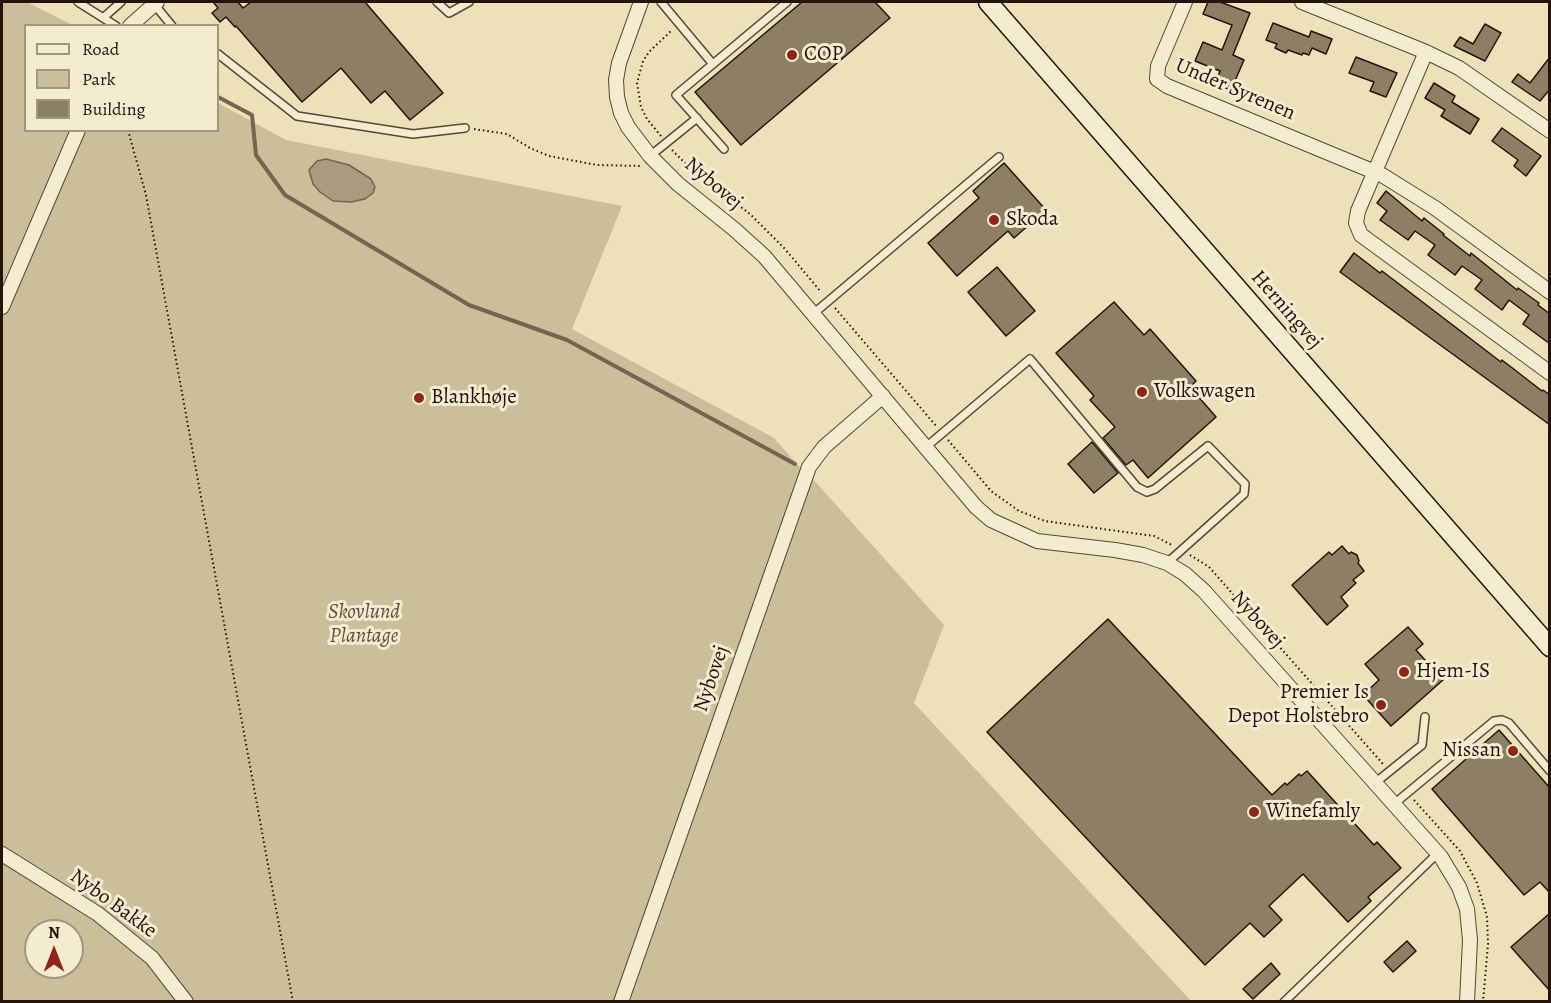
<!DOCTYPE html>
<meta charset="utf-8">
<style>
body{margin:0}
#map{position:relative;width:1551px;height:1003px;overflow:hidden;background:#ece1b8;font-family:Alegreya,serif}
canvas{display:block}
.frame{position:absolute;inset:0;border:3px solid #24140c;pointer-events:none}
.legend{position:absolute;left:24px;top:24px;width:195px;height:108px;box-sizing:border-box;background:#f3ecd1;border:2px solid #a09682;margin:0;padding:8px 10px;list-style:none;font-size:18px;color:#24140c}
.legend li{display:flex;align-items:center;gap:12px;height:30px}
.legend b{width:30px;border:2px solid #a09682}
.north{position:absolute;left:24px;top:919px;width:60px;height:60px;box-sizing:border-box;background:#f3ecd1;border:2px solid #a09682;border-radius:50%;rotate:0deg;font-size:16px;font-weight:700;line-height:24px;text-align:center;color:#24140c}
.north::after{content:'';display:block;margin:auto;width:21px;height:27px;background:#8f2418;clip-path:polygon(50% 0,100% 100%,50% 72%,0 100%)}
</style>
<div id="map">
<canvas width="1551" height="1003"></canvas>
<div class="frame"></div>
<ul class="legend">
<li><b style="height:8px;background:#f3ecd1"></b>Road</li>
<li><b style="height:16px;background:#cabe9b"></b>Park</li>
<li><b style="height:16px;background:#8c7f65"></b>Building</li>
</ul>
<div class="north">N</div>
</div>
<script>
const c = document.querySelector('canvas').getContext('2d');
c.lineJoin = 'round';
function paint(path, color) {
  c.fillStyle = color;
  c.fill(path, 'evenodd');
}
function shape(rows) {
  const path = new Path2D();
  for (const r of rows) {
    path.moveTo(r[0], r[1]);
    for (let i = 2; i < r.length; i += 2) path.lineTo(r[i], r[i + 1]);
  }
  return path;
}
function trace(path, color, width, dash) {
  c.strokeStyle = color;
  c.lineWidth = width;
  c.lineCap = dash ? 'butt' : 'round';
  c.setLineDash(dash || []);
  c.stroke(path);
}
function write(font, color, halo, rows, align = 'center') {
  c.font = font + ' Alegreya,serif';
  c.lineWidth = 6;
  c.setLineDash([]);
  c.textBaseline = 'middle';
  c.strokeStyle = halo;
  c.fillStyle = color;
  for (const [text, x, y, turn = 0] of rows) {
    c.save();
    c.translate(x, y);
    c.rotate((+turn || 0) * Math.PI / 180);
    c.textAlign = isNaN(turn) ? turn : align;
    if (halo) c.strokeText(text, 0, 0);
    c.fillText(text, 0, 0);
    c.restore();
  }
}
paint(shape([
 [2,2,27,2,72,25,26,26,26,130,218,130,218,103,286,140,622,206,572,329,774,438,802,470,617,1001,2,1002],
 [36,931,72,931,72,967,36,967],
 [811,477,944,625,914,703,1191,1001,627,1002]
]), '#cabe9b');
const water = shape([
 [326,159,349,165,371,179,375,187,373,193,365,199,351,202,333,201,320,192,313,184,309,170,317,161,326,159]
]);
paint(water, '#a89b7e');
trace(water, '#736550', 1.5);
trace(shape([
 [218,97,252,115,256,155,285,195,469,305,567,340,795,464]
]), '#736550', 4);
const building = shape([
 [213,2,238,2,243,8,251,2,365,2,443,93,410,120,385,91,371,103,341,68,302,102,236,26,235,27,226,17,220,22,212,13,218,8,213,2],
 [802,2,875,2,890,18,741,145,695,92,802,2],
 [1208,2,1220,2,1250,13,1233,55,1244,60,1231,90,1215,84,1220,71,1195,61,1203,42,1222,50,1232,25,1203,14,1208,2],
 [1273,23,1309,37,1311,31,1332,39,1326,54,1312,48,1309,55,1303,53,1302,55,1288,50,1286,53,1275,48,1277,44,1266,40,1273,23],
 [1485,24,1501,33,1485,61,1454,46,1460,37,1473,44,1485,24],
 [1356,57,1397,73,1386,97,1370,91,1374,82,1349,73,1356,57],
 [1550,57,1550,89,1540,101,1512,82,1518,74,1530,83,1550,57],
 [1434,83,1455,96,1452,102,1479,119,1470,134,1441,116,1445,110,1425,98,1434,83],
 [1502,128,1541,156,1526,176,1514,166,1518,160,1492,141,1502,128],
 [1004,163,1046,210,1014,238,1008,231,957,276,928,243,979,198,973,191,1004,163],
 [1386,191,1422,221,1424,218,1444,234,1443,235,1470,256,1471,253,1517,290,1518,288,1539,303,1538,305,1550,314,1550,344,1523,324,1529,315,1509,300,1502,310,1475,289,1482,280,1462,266,1455,275,1428,255,1435,245,1415,231,1408,240,1380,220,1387,211,1377,203,1386,191],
 [1354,253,1380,273,1382,271,1501,362,1502,360,1542,391,1543,390,1550,395,1550,425,1340,272,1354,253],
 [997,267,1035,311,1006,336,968,292,997,267],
 [1114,302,1144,335,1150,329,1196,381,1190,387,1216,417,1148,478,1133,460,1126,465,1103,438,1115,427,1090,400,1094,396,1056,353,1114,302],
 [1092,442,1118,473,1094,493,1068,464,1092,442],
 [1342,546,1349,554,1351,552,1357,555,1359,561,1358,563,1364,571,1353,580,1356,583,1341,597,1348,606,1327,625,1292,585,1329,552,1332,555,1342,546],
 [1108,619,1272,795,1285,783,1287,785,1299,774,1301,776,1307,771,1374,845,1377,842,1401,868,1368,897,1371,901,1348,922,1303,874,1269,906,1282,920,1264,937,1250,923,1205,965,987,732,1108,619],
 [1408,627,1423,644,1416,650,1443,680,1391,726,1363,695,1379,680,1365,664,1408,627],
 [1499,730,1550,788,1550,893,1540,882,1524,895,1432,789,1499,730],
 [1550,913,1550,991,1511,947,1550,913],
 [1407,941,1416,951,1393,972,1384,962,1407,941],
 [1271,963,1280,974,1253,999,1243,989,1271,963]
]);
paint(building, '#8c7f65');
trace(building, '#24140c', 1.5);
const service = shape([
 [78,2,116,26],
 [437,2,449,13,469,2],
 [661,2,712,63],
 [154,4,172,26],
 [103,18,121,2],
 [218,54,297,116,413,134,465,128],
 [724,149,676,95,787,2],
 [650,156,697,118],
 [813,314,999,157],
 [926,447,1030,359,1137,487,1147,492,1155,489,1208,446,1245,484,1244,494,1167,563],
 [1375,783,1422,745,1425,717],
 [1394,804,1494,721,1502,720,1509,723,1550,771],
 [1284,1002,1438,853]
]);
const minor = shape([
 [641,2,619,63,616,80,617,97,621,113,628,127,650,156,678,184,734,229,764,256,976,507,991,520,1037,541,1115,550,1143,555,1167,563,1185,574,1204,591,1441,857,1459,887,1467,909,1470,940,1467,1002],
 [1185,2,1158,66,1157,79,1167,86,1382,175,1435,208,1550,292],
 [1302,2,1426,52,1459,68,1550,131],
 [130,26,157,2],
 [1426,52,1358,211,1356,223,1361,235,1550,373],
 [2,307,78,130],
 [2,854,98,914,152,958,186,1002],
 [621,1002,809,467,824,447,883,396]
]);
const secondary = shape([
 [988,2,1550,647]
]);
trace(service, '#564737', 10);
trace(minor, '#564737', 16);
trace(secondary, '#24140c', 21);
trace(shape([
 [474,129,507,134,530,148,549,156,597,165,641,166],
 [128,130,146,195,293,1002],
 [661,136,647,119,641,107,637,83,643,61,649,52,672,30],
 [672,150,690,168,750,214,785,249,821,292],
 [835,308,937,427],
 [948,440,991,491,1019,511,1045,521,1154,536,1172,545],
 [1190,555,1209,567,1383,764],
 [1414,800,1460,851,1477,883,1487,917,1488,944,1483,1002]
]), '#24140c', 2, [1.5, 3]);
trace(service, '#f3ecd1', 7);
trace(minor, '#f3ecd1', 14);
trace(secondary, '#f3ecd1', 18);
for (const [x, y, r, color] of [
 [792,55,6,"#8f2418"],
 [994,220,6,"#8f2418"],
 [1142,392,6,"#8f2418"],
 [419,398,6,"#8f2418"],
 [1404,672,6,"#8f2418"],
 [1381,705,6,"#8f2418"],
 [1513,751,6,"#8f2418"],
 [1254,812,6,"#8f2418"]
]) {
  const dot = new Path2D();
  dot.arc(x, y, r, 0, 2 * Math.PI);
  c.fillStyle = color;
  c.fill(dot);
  trace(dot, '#f3ecd1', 2);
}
write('21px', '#24140c', '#f3ecd1', [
 ["COP",804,55],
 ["Skoda",1006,220],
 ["Volkswagen",1154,392],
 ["Blankhøje",431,398],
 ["Hjem-IS",1416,672],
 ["Premier Is",1369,693,"right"],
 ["Depot Holstebro",1369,717,"right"],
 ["Nissan",1501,751,"right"],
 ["Winefamly",1266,812]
], 'left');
write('21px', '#24140c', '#f3ecd1', [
 ["Under Syrenen",1235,90,23],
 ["Nybovej",713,184,40],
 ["Herningvej",1286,310,49],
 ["Nybovej",1257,620,48],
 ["Nybovej",712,679,-71],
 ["Nybo Bakke",113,904,36]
]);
write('italic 21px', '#5e503e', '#f3ecd1', [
 ["Skovlund",364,613],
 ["Plantage",364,637]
]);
</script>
